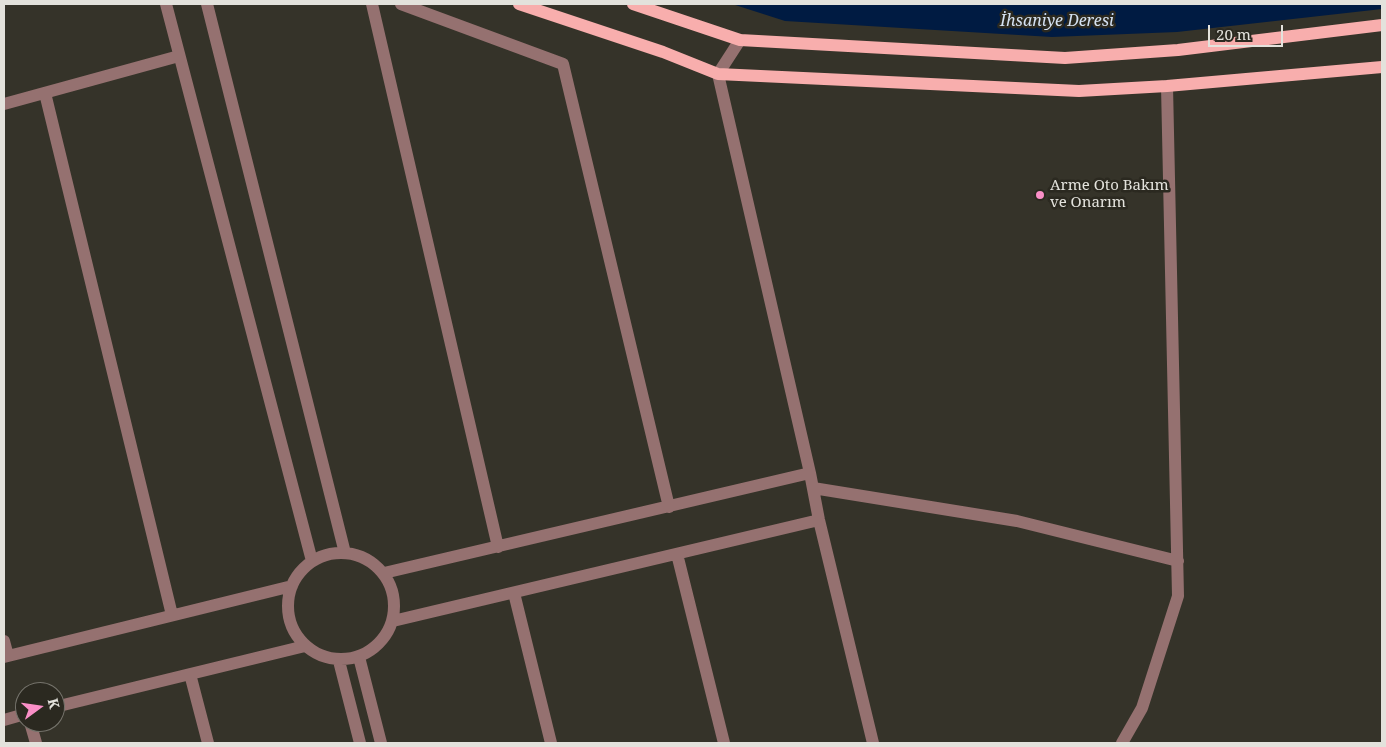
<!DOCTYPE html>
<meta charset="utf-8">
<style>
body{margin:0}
#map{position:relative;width:1386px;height:747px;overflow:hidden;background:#353329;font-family:"Noto Serif",serif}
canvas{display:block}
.frame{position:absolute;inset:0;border:5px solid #e3e2dc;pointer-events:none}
.north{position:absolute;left:15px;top:682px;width:50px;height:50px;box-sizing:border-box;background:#2b2920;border:1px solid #75736b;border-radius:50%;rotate:76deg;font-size:14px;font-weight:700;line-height:20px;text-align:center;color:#e3e2dc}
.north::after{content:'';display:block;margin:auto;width:18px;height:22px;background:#fa8fc7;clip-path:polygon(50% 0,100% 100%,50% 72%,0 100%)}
.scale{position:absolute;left:1208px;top:25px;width:75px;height:22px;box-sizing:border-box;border:2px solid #e3e2dc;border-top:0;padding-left:6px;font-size:15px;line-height:18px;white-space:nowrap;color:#e3e2dc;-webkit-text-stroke:4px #2b2920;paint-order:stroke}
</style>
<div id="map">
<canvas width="1386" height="747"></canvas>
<div class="frame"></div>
<div class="north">K</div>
<div class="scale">20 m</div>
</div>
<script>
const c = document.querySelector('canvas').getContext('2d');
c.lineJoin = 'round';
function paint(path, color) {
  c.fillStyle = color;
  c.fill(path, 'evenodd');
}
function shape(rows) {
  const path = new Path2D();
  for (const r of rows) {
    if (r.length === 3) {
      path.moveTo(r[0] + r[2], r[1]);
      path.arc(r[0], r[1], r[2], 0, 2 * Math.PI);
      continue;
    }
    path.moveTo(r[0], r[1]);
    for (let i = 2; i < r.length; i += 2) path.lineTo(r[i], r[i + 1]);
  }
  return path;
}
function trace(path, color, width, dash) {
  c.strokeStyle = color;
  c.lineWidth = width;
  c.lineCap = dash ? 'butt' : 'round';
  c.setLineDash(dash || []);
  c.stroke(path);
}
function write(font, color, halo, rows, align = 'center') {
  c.font = font + ' "Noto Serif",serif';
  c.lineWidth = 5;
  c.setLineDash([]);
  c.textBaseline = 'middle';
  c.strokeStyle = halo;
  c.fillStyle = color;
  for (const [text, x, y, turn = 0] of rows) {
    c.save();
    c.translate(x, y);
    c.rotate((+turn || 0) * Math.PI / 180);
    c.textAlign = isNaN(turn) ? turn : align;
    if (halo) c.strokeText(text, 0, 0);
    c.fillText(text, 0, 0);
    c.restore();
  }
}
paint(shape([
 [732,4,1382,4,1382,9,1177,32,1052,37,785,21]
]), '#001b42');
trace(shape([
 [166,4,312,561],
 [207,4,345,553],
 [372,4,498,547],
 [401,4,563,64,669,507],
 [740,40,718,74,810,473,819,520,873,743],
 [45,93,172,615],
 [4,104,179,56],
 [813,488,1017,521,1178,561],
 [341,606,53],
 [677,554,724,743],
 [384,573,810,473],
 [514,593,551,743],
 [393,621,819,520],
 [4,641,8,656],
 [4,657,292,586],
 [359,657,381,743],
 [339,661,360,743],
 [190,674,208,743],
 [55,707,305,646],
 [4,720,25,714],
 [30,722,36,743],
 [1122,743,1142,708,1178,596,1167,86]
]), '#957170', 12);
trace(shape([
 [519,4,663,52,718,74,1079,91,1167,86,1382,67],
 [633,4,740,40,1065,58,1178,50,1382,25]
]), '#f8aead', 12);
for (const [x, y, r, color] of [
 [1040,195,5,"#fa8fc7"]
]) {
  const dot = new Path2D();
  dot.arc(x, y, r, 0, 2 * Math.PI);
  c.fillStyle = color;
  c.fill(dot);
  trace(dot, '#2b2920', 2);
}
write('15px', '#e3e2dc', '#2b2920', [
 ["Arme Oto Bakım",1050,186],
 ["ve Onarım",1050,203]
], 'left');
write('italic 16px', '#d5e2f2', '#2b2920', [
 ["İhsaniye Deresi",1057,21]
]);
</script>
